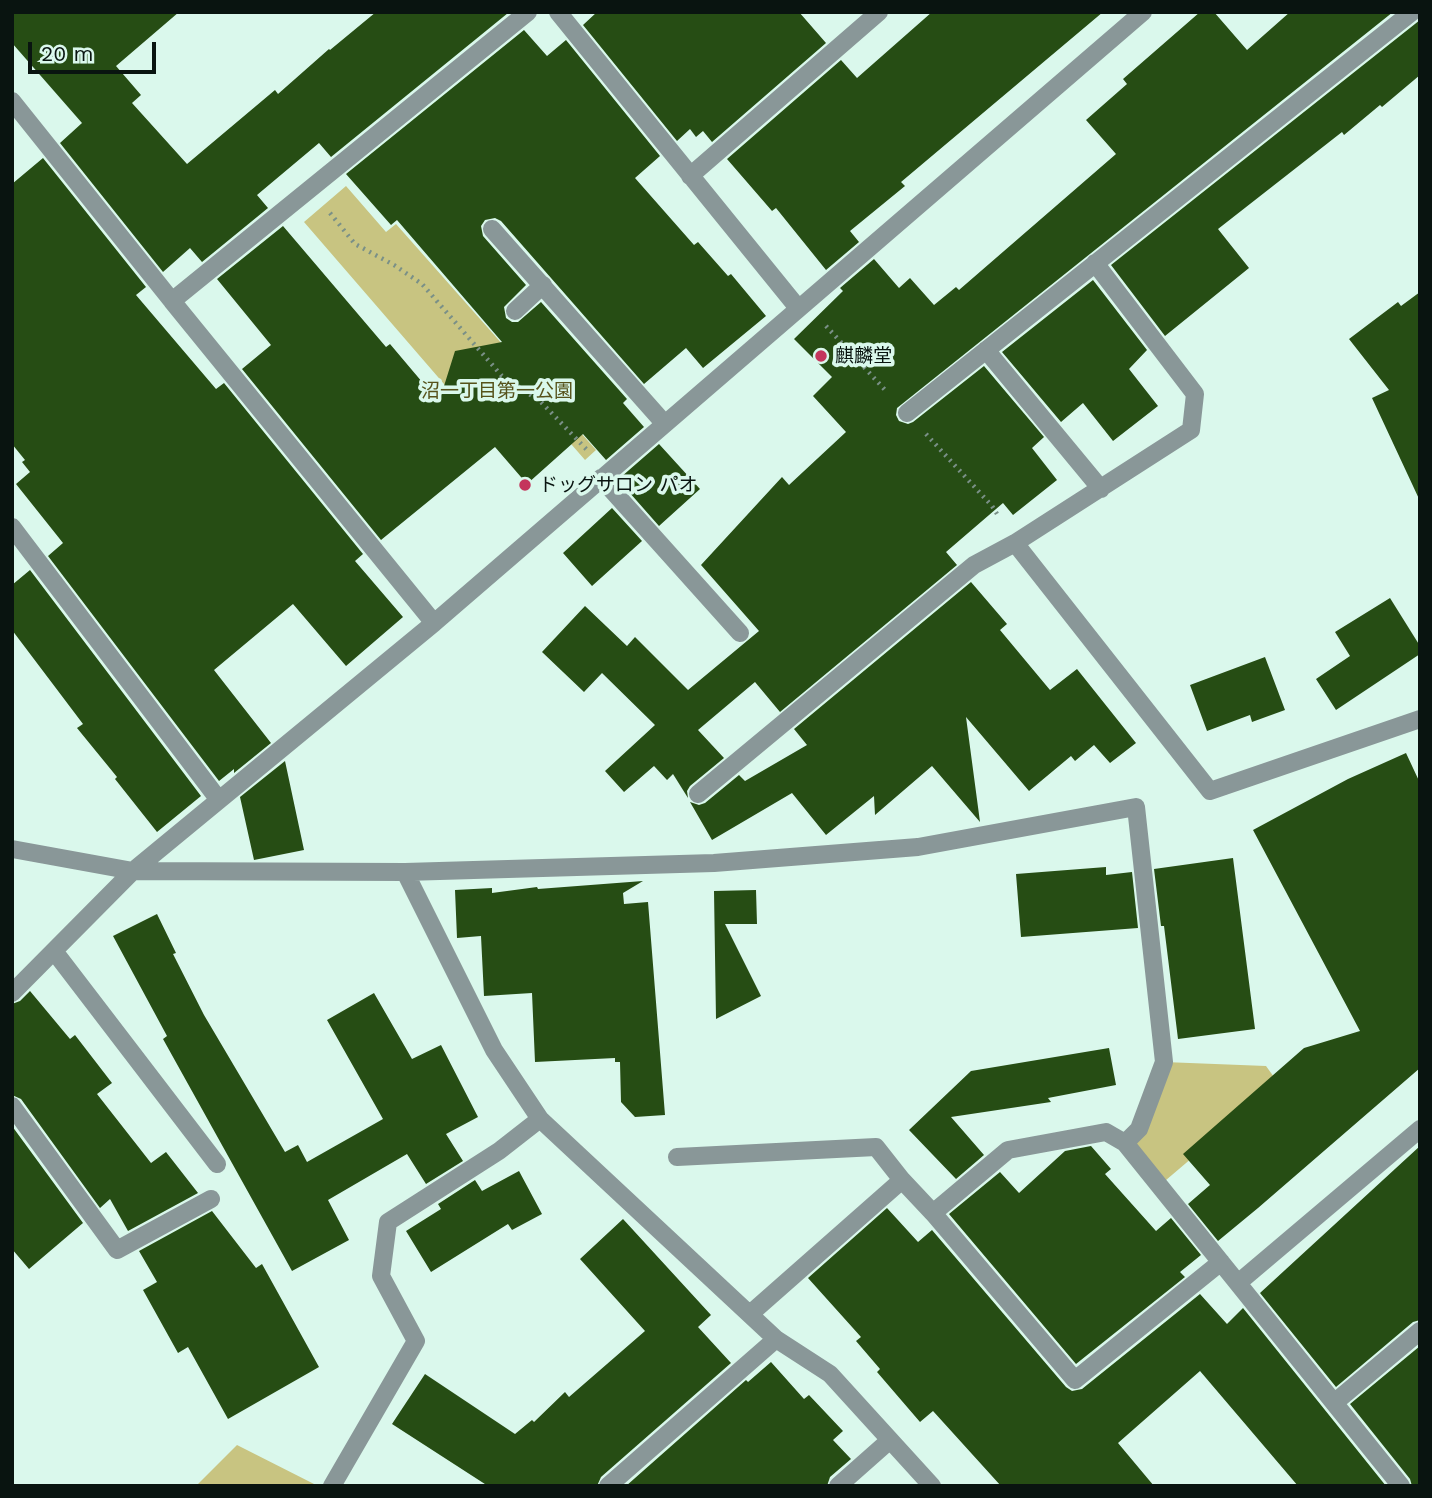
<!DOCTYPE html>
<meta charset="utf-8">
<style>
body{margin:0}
#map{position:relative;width:1432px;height:1498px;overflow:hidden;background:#daf8ec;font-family:"Work Sans",sans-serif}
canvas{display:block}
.frame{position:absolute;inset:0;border:14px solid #091410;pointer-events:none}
.scale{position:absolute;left:28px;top:42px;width:128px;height:32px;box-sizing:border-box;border:4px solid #091410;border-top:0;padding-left:9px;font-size:21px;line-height:24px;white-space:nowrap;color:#091410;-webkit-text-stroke:5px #daf8ec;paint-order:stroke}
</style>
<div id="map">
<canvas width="1432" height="1498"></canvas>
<div class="frame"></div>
<div class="scale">20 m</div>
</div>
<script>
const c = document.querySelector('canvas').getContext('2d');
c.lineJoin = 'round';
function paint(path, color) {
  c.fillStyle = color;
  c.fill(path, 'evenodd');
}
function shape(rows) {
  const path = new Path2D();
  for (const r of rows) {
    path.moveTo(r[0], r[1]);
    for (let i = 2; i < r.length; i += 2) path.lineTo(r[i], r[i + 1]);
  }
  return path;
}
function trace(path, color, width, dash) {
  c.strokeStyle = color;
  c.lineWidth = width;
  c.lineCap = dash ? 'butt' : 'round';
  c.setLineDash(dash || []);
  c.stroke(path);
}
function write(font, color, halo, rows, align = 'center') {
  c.font = font + ' "Work Sans","Noto Sans JP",sans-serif';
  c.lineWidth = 7;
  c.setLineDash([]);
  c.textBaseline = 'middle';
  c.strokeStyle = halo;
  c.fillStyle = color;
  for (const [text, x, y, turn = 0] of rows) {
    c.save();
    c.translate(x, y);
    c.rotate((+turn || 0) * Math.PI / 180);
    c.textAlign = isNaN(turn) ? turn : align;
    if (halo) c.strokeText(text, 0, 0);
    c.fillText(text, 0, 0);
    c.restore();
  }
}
paint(shape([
 [346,186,386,232,396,224,596,450,585,460,538,406,495,443,304,222],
 [1164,1062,1266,1066,1279,1084,1159,1186,1125,1143],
 [237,1445,318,1486,196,1486]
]), '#c8c481');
paint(shape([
 [12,12,179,12,116,66,141,95,132,103,187,164,275,90,278,94,329,49,330,50,376,12,508,13,331,157,319,143,257,195,268,208,202,262,190,248,163,272,60,143,82,123,12,43],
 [597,12,799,12,826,43,712,142,703,131,696,137,690,129,677,141,583,25],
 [932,12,1103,12,901,182,905,186,850,231,859,242,826,270,776,208,772,211,727,159,841,60,857,78],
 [1200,12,1214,12,1247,50,1290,12,1393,12,897,408,896,415,899,421,908,424,913,422,984,366,1044,437,1032,448,1057,480,1013,515,1003,503,946,552,957,565,780,712,755,682,698,730,724,758,690,786,687,791,688,798,673,774,667,780,654,766,624,792,605,771,655,725,602,673,584,692,542,652,585,606,627,646,635,637,688,690,759,631,701,565,782,477,789,485,846,432,813,396,832,377,794,339,843,291,840,288,874,259,899,288,910,278,934,305,956,287,959,290,1116,154,1086,120,1127,84,1123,79],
 [1420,20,1420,75,1382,107,1380,105,1344,135,1342,132,1218,229,1249,268,1165,336,1111,265],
 [524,30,547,56,566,40,660,156,635,178,694,245,698,242,728,276,731,274,766,316,703,368,686,348,644,384,501,221,495,218,485,220,481,226,483,236,526,285,504,307,506,318,512,322,518,322,541,302,627,399,623,403,644,427,606,460,583,434,527,484,495,447,381,540,242,369,271,345,217,279,283,226,386,347,390,344,439,402,455,351,502,342,397,220,391,225,346,174],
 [43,158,146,287,136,295,216,389,224,383,363,554,355,561,403,617,346,666,293,604,214,670,271,743,234,773,234,769,219,781,48,556,63,543,16,484,30,472,22,462,25,460,12,444,12,184],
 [1093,280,1147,350,1129,369,1158,406,1113,441,1083,403,1061,422,1002,352],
 [1420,292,1420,501,1372,398,1389,390,1349,339,1398,302,1401,306],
 [659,444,700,489,659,526,629,492,633,489,621,477],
 [612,508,642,541,592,586,563,553],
 [30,570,201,796,157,832,115,779,117,777,77,728,83,724,12,630,12,585],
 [971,582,1007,624,1000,630,1050,690,1077,669,1136,743,1110,763,1094,745,1075,761,1071,756,1029,791,966,717,980,822,932,766,875,815,874,796,826,835,792,793,712,840,690,802,699,805,705,803,739,775,745,781,807,745,794,729],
 [1390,598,1420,646,1420,654,1336,710,1316,679,1350,656,1335,632],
 [1265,657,1285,710,1252,722,1250,715,1207,731,1190,685],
 [1406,753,1420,783,1420,1068,1258,1208,1218,1241,1188,1204,1210,1185,1183,1154,1304,1048,1360,1031,1253,830,1348,779],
 [285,761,304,850,254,860,240,797],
 [1233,858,1255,1029,1178,1039,1164,926,1161,926,1154,869],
 [1106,867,1106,875,1132,872,1138,928,1021,937,1016,874],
 [643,881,623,893,624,904,648,902,665,1115,635,1117,621,1102,620,1062,615,1062,615,1058,535,1062,532,993,484,996,481,936,457,938,455,890,492,888,492,893,537,887,538,889],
 [756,890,757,924,725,924,761,996,716,1019,714,891],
 [157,914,176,953,173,954,204,1015,285,1152,298,1145,307,1162,383,1119,327,1020,374,993,412,1059,441,1045,478,1117,446,1134,463,1161,426,1184,407,1154,328,1200,349,1240,292,1271,163,1039,167,1036,113,936],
 [30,991,70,1039,75,1035,112,1083,97,1094,151,1163,166,1152,198,1193,128,1231,110,1199,100,1208,21,1099,12,1095,12,1004,20,1001],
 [1109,1048,1116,1085,1048,1098,1051,1102,951,1117,984,1155,956,1179,909,1130,971,1071],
 [12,1126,83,1223,29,1269,12,1249],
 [1091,1146,1111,1169,1105,1174,1156,1231,1171,1218,1201,1255,1180,1272,1185,1277,1076,1364,949,1214,1000,1172,1019,1193,1065,1151],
 [1420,1146,1420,1320,1413,1322,1336,1387,1260,1293],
 [519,1171,542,1214,512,1230,508,1224,431,1272,406,1231,441,1209,438,1204,475,1180,482,1191],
 [887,1208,918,1242,932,1230,1066,1387,1072,1391,1082,1389,1200,1294,1227,1324,1243,1308,1386,1486,1298,1486,1200,1371,1118,1443,1154,1486,1001,1486,933,1411,920,1422,877,1372,880,1369,856,1341,861,1337,808,1278],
 [212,1211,256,1268,262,1264,319,1367,228,1419,188,1347,178,1353,143,1290,157,1282,139,1251],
 [623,1219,711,1315,698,1327,731,1363,601,1477,597,1486,488,1486,392,1424,425,1374,515,1434,532,1420,534,1422,565,1392,569,1397,645,1331,580,1259],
 [1420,1346,1420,1486,1412,1486,1410,1479,1350,1404],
 [771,1362,804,1399,809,1395,843,1431,833,1440,851,1459,830,1477,827,1486,626,1486,746,1380,748,1382]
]), '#264d14');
trace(shape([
 [330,213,355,244,394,265,422,284,501,375,541,402,588,451],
 [826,326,887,392],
 [926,434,992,506,999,517]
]), '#7a9087', 4.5, [2, 5]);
trace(shape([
 [558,12,798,308],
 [12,101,172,301],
 [690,176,879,12],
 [492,229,664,423],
 [515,311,543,285],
 [986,350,1101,489],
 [907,413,1412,12],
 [601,478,740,633],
 [12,527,219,800],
 [1015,543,1210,791,1420,719],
 [434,623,172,301,528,12],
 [698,794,974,565,1015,543,1191,430,1195,394,1095,263],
 [12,849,133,871,405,872,714,863,918,847,1136,807,1164,1062,1139,1129,1125,1143,1401,1486],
 [405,872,494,1050,540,1119,776,1339,830,1374,932,1486],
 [54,951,217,1164],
 [12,993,133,871,434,623,1143,12],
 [12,1106,117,1250,211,1199],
 [677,1157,876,1147,902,1180],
 [933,1213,1075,1380,1221,1262],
 [1238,1283,1420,1129],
 [750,1314,902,1180,933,1213,1008,1150,1106,1132,1125,1143],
 [1334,1403,1420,1331],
 [332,1486,416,1341,381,1276,388,1222,499,1151,540,1119],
 [608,1486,776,1339],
 [838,1486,890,1440]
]), '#899798', 18);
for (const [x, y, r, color] of [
 [821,356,7,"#c4355c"],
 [525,485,7,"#c4355c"]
]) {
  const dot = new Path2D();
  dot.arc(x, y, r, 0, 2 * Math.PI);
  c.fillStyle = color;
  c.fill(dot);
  trace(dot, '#daf8ec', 2.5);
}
write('19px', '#091410', '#daf8ec', [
 ["麒麟堂",835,356],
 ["ドッグサロン パオ",539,485]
], 'left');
write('19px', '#56521b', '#daf8ec', [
 ["沼一丁目第一公園",497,391]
]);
</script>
